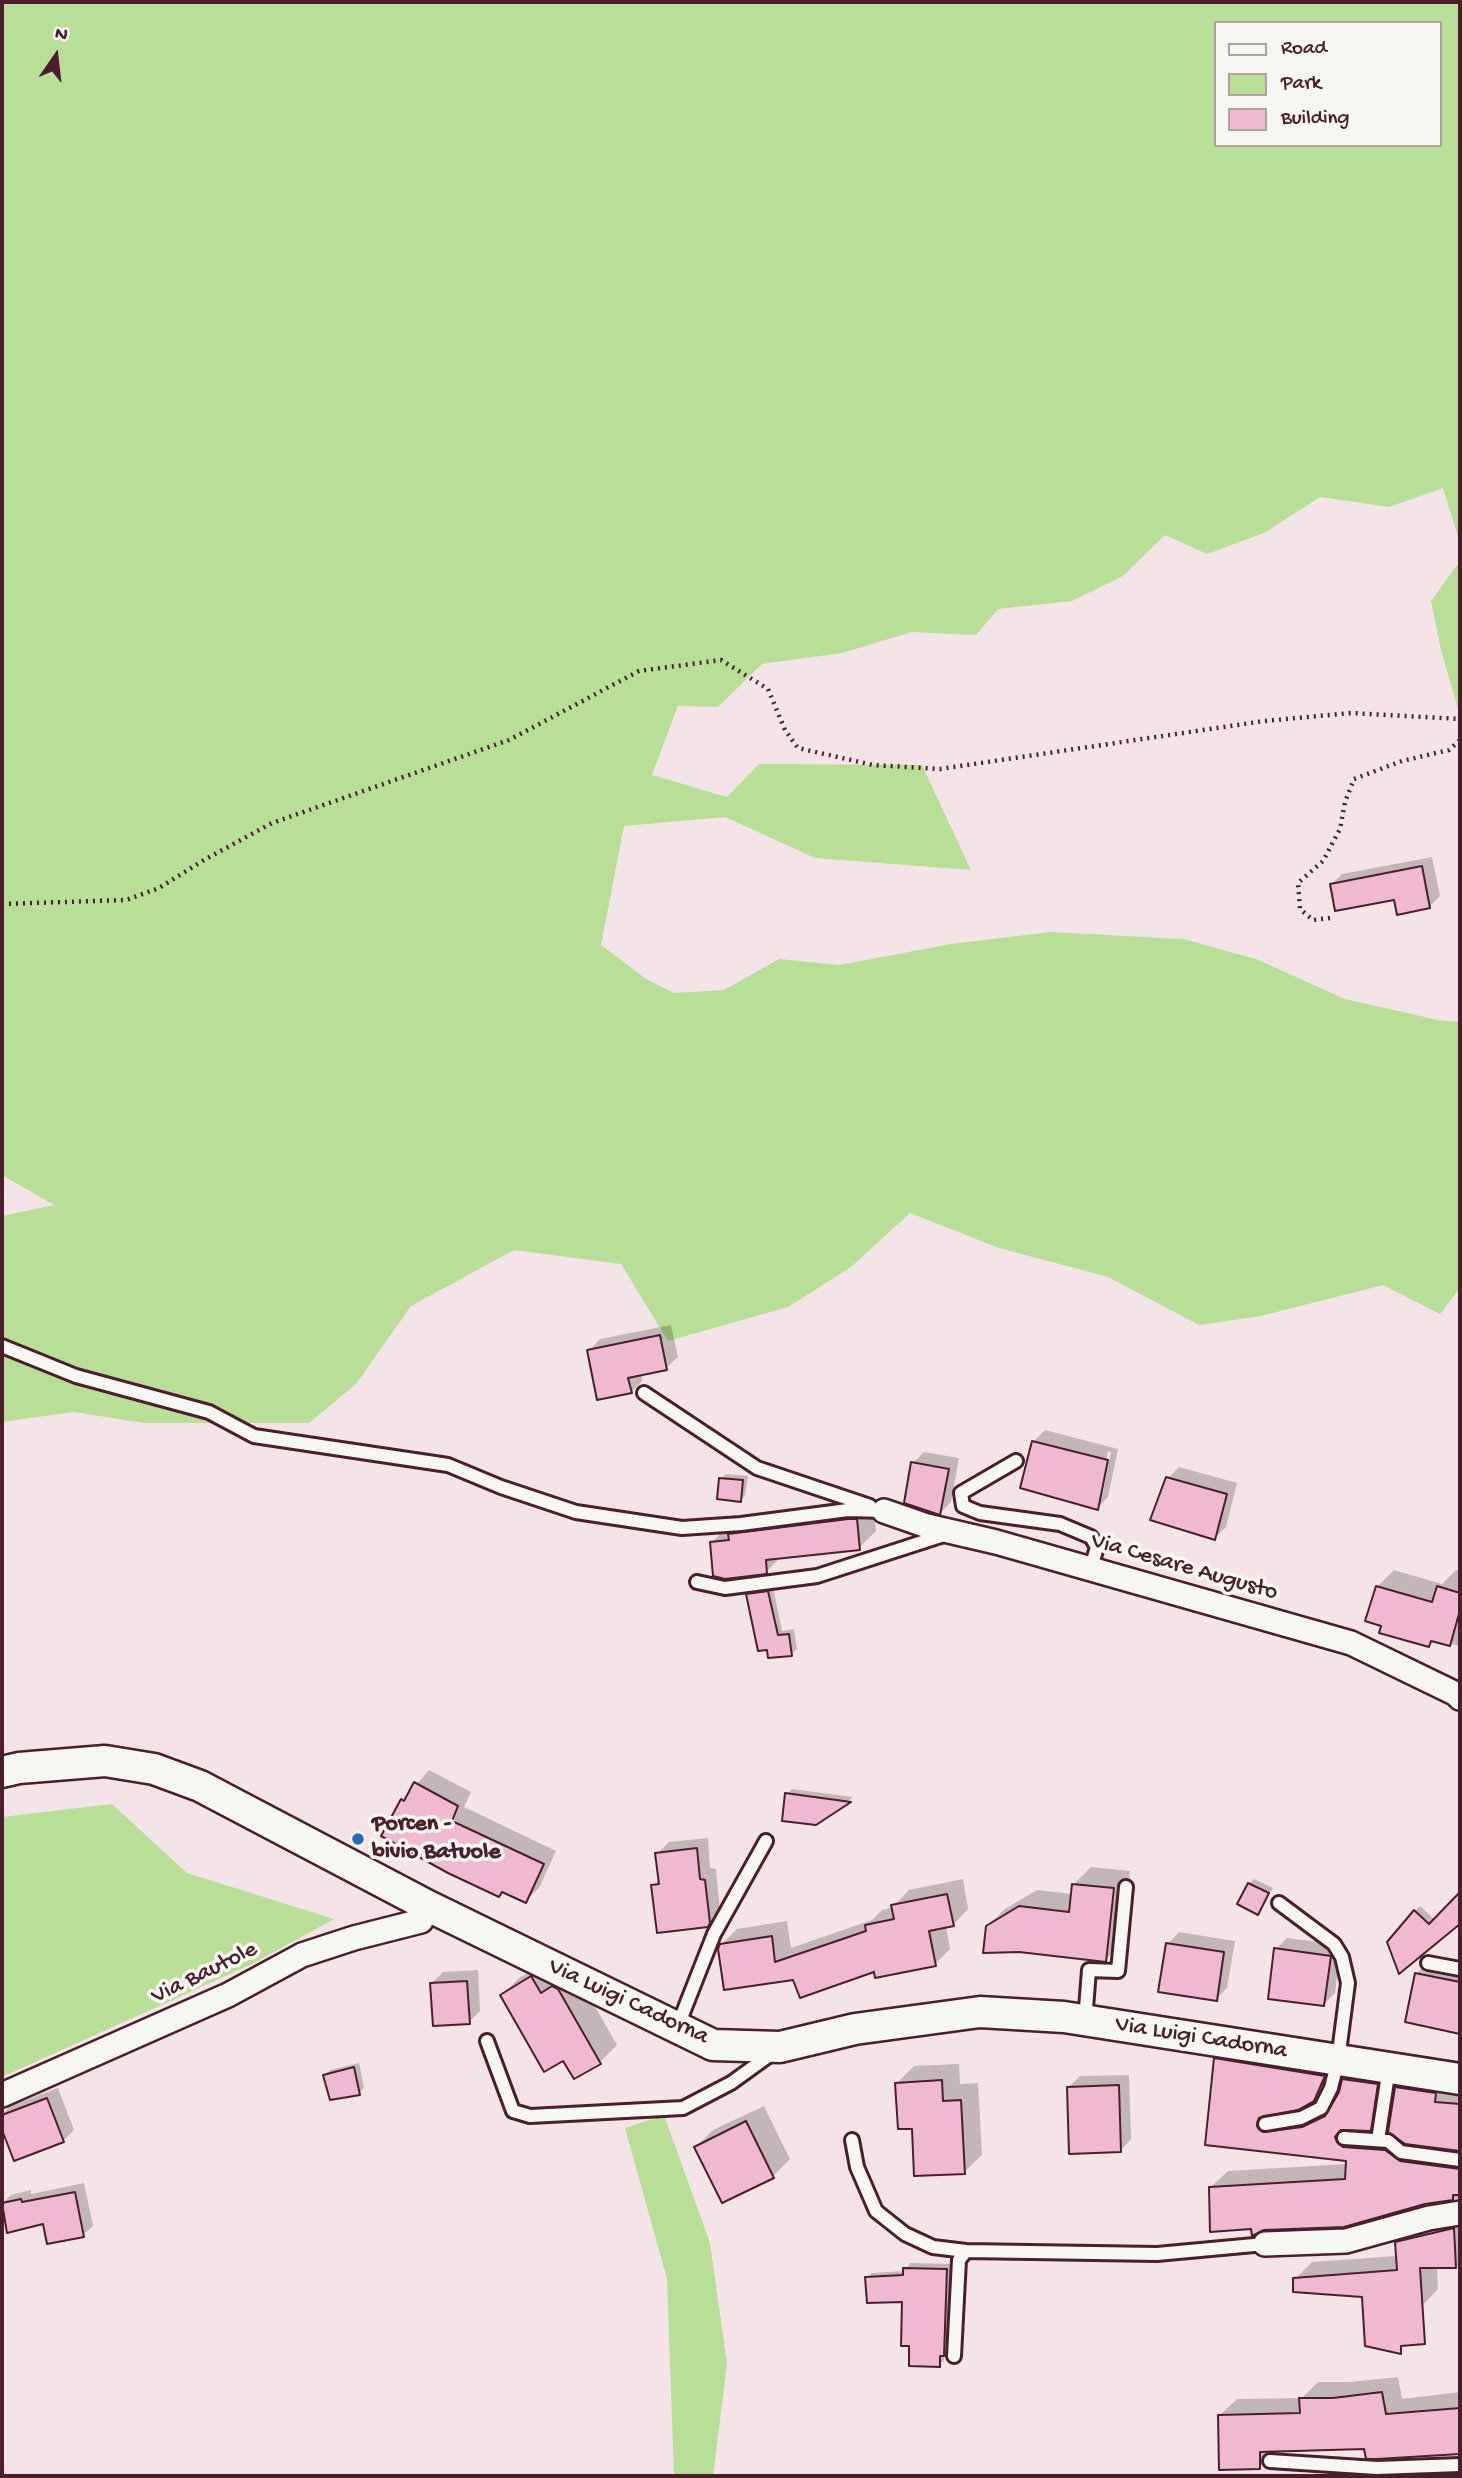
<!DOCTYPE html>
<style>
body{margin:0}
#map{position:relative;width:1462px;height:2478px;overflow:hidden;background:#f4e4e8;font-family:"Gochi Hand",sans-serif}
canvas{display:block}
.frame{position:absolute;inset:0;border:4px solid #4a1f2b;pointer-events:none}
.legend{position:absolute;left:1214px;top:21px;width:228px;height:126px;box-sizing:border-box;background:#f6f6f2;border:2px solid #b1a0a2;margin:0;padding:9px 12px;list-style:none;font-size:21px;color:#4a1f2b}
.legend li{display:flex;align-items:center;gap:14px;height:35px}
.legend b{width:35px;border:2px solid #b1a0a2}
.north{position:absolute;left:21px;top:21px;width:70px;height:70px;-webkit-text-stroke:5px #f6f6f2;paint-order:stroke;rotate:14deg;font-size:19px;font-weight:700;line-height:28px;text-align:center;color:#4a1f2b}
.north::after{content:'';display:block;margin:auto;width:24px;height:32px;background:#4a1f2b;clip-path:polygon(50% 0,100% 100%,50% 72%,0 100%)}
</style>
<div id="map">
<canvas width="1462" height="2478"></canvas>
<div class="frame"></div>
<ul class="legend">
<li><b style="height:9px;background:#f6f6f2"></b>Road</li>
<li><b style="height:19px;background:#b9de98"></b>Park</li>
<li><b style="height:19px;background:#efb9d2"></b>Building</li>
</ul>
<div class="north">N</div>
</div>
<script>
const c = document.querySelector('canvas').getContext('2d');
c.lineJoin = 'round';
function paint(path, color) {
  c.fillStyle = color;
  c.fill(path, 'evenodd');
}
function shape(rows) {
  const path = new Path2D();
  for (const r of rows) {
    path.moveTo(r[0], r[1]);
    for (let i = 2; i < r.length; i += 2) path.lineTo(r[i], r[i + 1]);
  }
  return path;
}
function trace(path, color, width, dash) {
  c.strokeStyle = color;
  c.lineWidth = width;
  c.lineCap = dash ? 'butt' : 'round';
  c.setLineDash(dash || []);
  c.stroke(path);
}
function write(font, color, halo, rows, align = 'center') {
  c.font = font + ' "Gochi Hand",sans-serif';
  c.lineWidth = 7;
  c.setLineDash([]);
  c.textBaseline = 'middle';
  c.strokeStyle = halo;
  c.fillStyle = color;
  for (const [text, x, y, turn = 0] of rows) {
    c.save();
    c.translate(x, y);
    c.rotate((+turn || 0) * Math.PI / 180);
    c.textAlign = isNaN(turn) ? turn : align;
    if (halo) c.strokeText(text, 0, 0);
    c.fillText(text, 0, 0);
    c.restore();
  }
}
paint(shape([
 [2,2,1460,2,1460,543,1443,488,1389,507,1320,497,1264,533,1207,554,1165,535,1123,576,1072,601,998,609,976,635,912,632,842,653,762,664,718,707,678,706,652,775,727,797,759,764,922,765,971,870,815,858,725,817,624,826,601,945,646,979,674,993,724,990,779,959,840,965,951,944,1050,932,1183,939,1256,959,1345,999,1438,1020,1460,1022,1460,1288,1440,1314,1383,1285,1261,1316,1199,1325,1108,1277,999,1248,910,1213,851,1267,788,1307,668,1341,621,1264,514,1250,411,1306,356,1384,309,1423,144,1423,74,1412,2,1422,2,1216,54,1205,2,1175],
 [1215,23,1439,23,1439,145,1215,145],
 [1460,561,1460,716,1441,650,1431,601],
 [112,1804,187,1873,334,1919,252,1964,2,2077,2,1817],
 [664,2115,710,2243,727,2364,713,2476,674,2476,667,2279,625,2128]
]), '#b9de98');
paint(shape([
 [1432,857,1440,896,1429,907,1331,885,1342,874],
 [671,1325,678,1357,666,1368,641,1374,642,1381,631,1392,589,1351,600,1339],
 [1045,1430,1118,1449,1108,1497,1097,1508,1034,1441],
 [1108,1451,1111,1452,1102,1497,1098,1497],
 [924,1452,959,1458,951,1502,940,1513,913,1463],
 [1179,1467,1237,1483,1226,1527,1215,1538,1168,1478],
 [726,1474,748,1476,745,1495,740,1500,721,1479],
 [873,1503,876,1531,859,1548,782,1556,766,1572,711,1543,729,1525],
 [1394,1570,1442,1584,1456,1570,1460,1571,1460,1646,1434,1640,1428,1645,1377,1587],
 [773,1587,782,1631,794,1629,797,1649,791,1654,747,1595,753,1590],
 [429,1770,471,1792,464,1807,556,1851,539,1888,525,1901,403,1800],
 [792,1789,853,1797,815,1823,787,1794],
 [708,1838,710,1868,716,1869,720,1911,707,1925,653,1886,660,1879,657,1854,669,1842],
 [1091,1867,1130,1871,1122,1943,1105,1960,987,1926,1005,1909,1037,1890,1073,1894,1074,1884],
 [963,1879,968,1909,953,1925,946,1926,950,1949,935,1964,794,1978,721,1945,737,1929,787,1921,791,1948,872,1920,882,1910,893,1907,909,1890],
 [1254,1879,1273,1888,1258,1913,1249,1884],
 [1460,1894,1460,1922,1400,1971,1415,1911,1420,1906,1435,1920],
 [1179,1932,1235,1941,1227,1988,1216,1999,1168,1944],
 [1287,1938,1341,1945,1335,1993,1323,2005,1276,1949],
 [549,1961,575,1972,617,2045,600,2062,564,2058,502,1995,519,1978],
 [1427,1964,1460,1970,1460,2032,1407,2021,1416,1974],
 [478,1970,480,2011,469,2022,432,1983,443,1972],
 [1232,2043,1340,2060,1331,2083,1313,2100,1275,2112,1278,2116,1321,2111,1334,2104,1340,2093,1344,2079,1361,2063,1393,2068,1386,2113,1369,2130,1390,2132,1397,2087,1413,2071,1460,2087,1460,2198,1253,2227,1211,2187,1228,2171,1347,2164,1348,2159,1207,2144,1216,2059],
 [359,2063,364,2088,359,2093,325,2076,330,2070],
 [959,2064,960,2084,978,2083,982,2155,964,2172,913,2127,897,2083,914,2066],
 [1129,2075,1131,2139,1120,2151,1069,2087,1080,2076],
 [58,2088,74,2130,63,2141,15,2159,2,2125,2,2115,10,2106],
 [764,2106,790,2159,773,2176,696,2147,713,2130],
 [84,2183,93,2226,83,2235,44,2222,8,2231,2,2204,11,2195,31,2190,31,2194],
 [1460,2214,1460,2266,1437,2266,1438,2289,1422,2306,1295,2279,1312,2262,1397,2256,1396,2243,1413,2226],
 [910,2263,951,2264,949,2350,944,2354,944,2360,939,2365,911,2344,904,2300,867,2278,872,2273,905,2271],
 [1398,2377,1402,2399,1460,2392,1460,2453,1366,2447,1276,2451,1260,2467,1220,2415,1237,2399,1302,2398,1318,2382,1350,2382],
 [1409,2464,1445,2476,1397,2476]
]), '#0003');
const building = shape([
 [1422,866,1430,908,1397,915,1394,900,1335,911,1330,884,1422,866],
 [660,1335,667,1370,628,1378,632,1393,597,1400,587,1350,660,1335],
 [1032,1441,1108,1460,1098,1510,1020,1488,1032,1441],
 [911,1462,949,1469,940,1515,904,1503,911,1462],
 [1166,1477,1227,1494,1215,1540,1150,1520,1166,1477],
 [719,1478,743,1480,741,1502,717,1499,719,1478],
 [848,1519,857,1519,860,1550,766,1560,767,1574,725,1579,713,1576,710,1542,729,1540,728,1534,848,1519],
 [1376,1586,1432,1602,1437,1586,1460,1593,1460,1610,1450,1646,1431,1641,1429,1647,1379,1633,1381,1626,1365,1621,1376,1586],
 [768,1591,778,1635,789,1634,792,1656,768,1658,767,1650,758,1651,746,1594,768,1591],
 [414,1782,458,1806,452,1821,544,1864,526,1903,502,1892,499,1897,448,1873,381,1836,401,1799,404,1801,414,1782],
 [785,1793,851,1802,816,1825,782,1821,785,1793],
 [697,1848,700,1879,705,1880,710,1923,708,1927,657,1933,651,1885,659,1884,655,1853,697,1848],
 [1248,1883,1269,1893,1258,1915,1237,1904,1248,1883],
 [1072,1884,1114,1888,1106,1962,1019,1952,983,1953,986,1926,1019,1906,1069,1912,1072,1884],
 [1460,1892,1460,1924,1399,1974,1387,1942,1414,1910,1429,1924,1460,1892],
 [947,1894,954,1926,929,1931,936,1966,875,1978,874,1972,800,1998,793,1980,724,1990,718,1949,720,1944,772,1936,775,1962,866,1931,865,1925,894,1919,891,1905,947,1894],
 [1166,1943,1224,1952,1217,2001,1158,1992,1166,1943],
 [1274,1948,1331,1956,1324,2006,1268,1999,1274,1948],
 [1415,1973,1460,1982,1460,2034,1405,2022,1415,1973],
 [531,1976,541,1993,552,1986,558,1989,601,2064,574,2079,563,2061,544,2072,500,1995,531,1976],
 [467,1981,470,2024,433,2026,430,1983,467,1981],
 [1214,2058,1325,2076,1314,2101,1298,2110,1259,2118,1257,2126,1263,2132,1302,2127,1325,2116,1339,2092,1342,2079,1378,2084,1371,2131,1341,2130,1335,2137,1337,2142,1343,2147,1385,2150,1400,2161,1460,2169,1460,2195,1453,2195,1453,2200,1425,2204,1344,2227,1264,2230,1252,2236,1251,2229,1210,2232,1209,2187,1345,2179,1346,2161,1205,2145,1214,2058],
 [354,2067,360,2095,330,2100,323,2075,354,2067],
 [942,2080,943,2101,961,2100,965,2174,914,2176,912,2129,898,2129,895,2083,942,2080],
 [1119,2085,1121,2152,1069,2154,1067,2087,1119,2085],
 [1395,2087,1436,2093,1435,2102,1460,2104,1460,2151,1405,2144,1388,2132,1395,2087],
 [47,2098,64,2142,14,2161,2,2130,2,2115,47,2098],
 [746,2121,774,2178,722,2203,694,2147,746,2121],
 [75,2192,84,2237,47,2244,43,2224,7,2233,2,2203,21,2199,22,2202,75,2192],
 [1454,2228,1456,2268,1420,2268,1425,2344,1401,2346,1401,2354,1365,2346,1362,2297,1293,2292,1293,2278,1397,2270,1395,2242,1454,2228],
 [903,2268,947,2269,944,2356,940,2356,940,2367,909,2366,909,2346,901,2346,902,2302,867,2303,865,2277,903,2275,903,2268],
 [1382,2392,1386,2414,1460,2408,1460,2454,1377,2459,1366,2459,1364,2449,1260,2452,1260,2469,1219,2470,1218,2415,1300,2413,1299,2398,1333,2398,1382,2392]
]);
paint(building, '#efb9d2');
trace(building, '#4a1f2b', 2);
const service = shape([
 [2,1346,76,1376,209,1412,254,1436,448,1465,501,1487,576,1512,682,1528,741,1524,848,1510,884,1511],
 [644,1393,757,1468,870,1506],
 [1016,1461,961,1493,963,1506,980,1513,1060,1524,1091,1537,1097,1547,1091,1568],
 [697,1582,725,1588,817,1576,947,1534],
 [1428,1963,1460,1969],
 [1085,2021,1089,1970,1118,1971,1126,1887],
 [677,2028,714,1934,766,1841],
 [487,2041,513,2111,530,2116,683,2108,731,2083,774,2052],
 [1265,2124,1301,2118,1321,2108,1331,2088,1338,2060,1348,1983,1342,1957,1334,1944,1279,1903],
 [1344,2138,1388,2141,1401,2152,1460,2160],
 [852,2140,857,2167,876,2211,905,2234,933,2247,966,2251],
 [1378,2140,1389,2068],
 [954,2356,959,2260,966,2251,1157,2254,1265,2244],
 [1270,2461,1377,2468,1460,2465]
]);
const minor = shape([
 [884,1511,927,1526,996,1542,1351,1643,1456,1694,1460,1698],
 [2,2095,228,1995,302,1955,354,1938,421,1921,428,1906],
 [1265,2244,1346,2241,1429,2218,1460,2213]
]);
const tertiary = shape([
 [2,1772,19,1768,105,1761,154,1769,200,1786,428,1906,713,2045,780,2047,855,2029,980,2012,1064,2017,1460,2079]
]);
trace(service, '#4a1f2b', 18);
trace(minor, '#4a1f2b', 28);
trace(tertiary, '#4a1f2b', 35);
trace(shape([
 [2,904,126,900,159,888,204,860,272,823,509,740,639,671,721,660,768,689,785,730,798,748,873,765,940,769,1264,721,1351,713,1460,719],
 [1330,918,1313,920,1300,909,1298,883,1323,861,1340,829,1345,802,1354,779,1402,761,1449,750,1460,740]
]), '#4a1f2b', 4.5, [2, 5]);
trace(service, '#f6f6f2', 12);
trace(minor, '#f6f6f2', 23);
trace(tertiary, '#f6f6f2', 30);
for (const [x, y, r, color] of [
 [358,1839,7,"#1f6fb2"]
]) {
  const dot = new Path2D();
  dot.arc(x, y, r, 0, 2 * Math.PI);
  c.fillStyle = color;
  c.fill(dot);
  trace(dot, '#f6f6f2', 2.5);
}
write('24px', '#4a1f2b', '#f6f6f2', [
 ["Via Cesare Augusto",1184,1568,16],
 ["Via Bautole",205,1974,-26],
 ["Via Luigi Cadorna",628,2003,25],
 ["Via Luigi Cadorna",1201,2039,9]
]);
write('bold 24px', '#4a1f2b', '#f6f6f2', [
 ["Porcen -",372,1825],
 ["bivio Batuole",372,1853]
], 'left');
</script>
